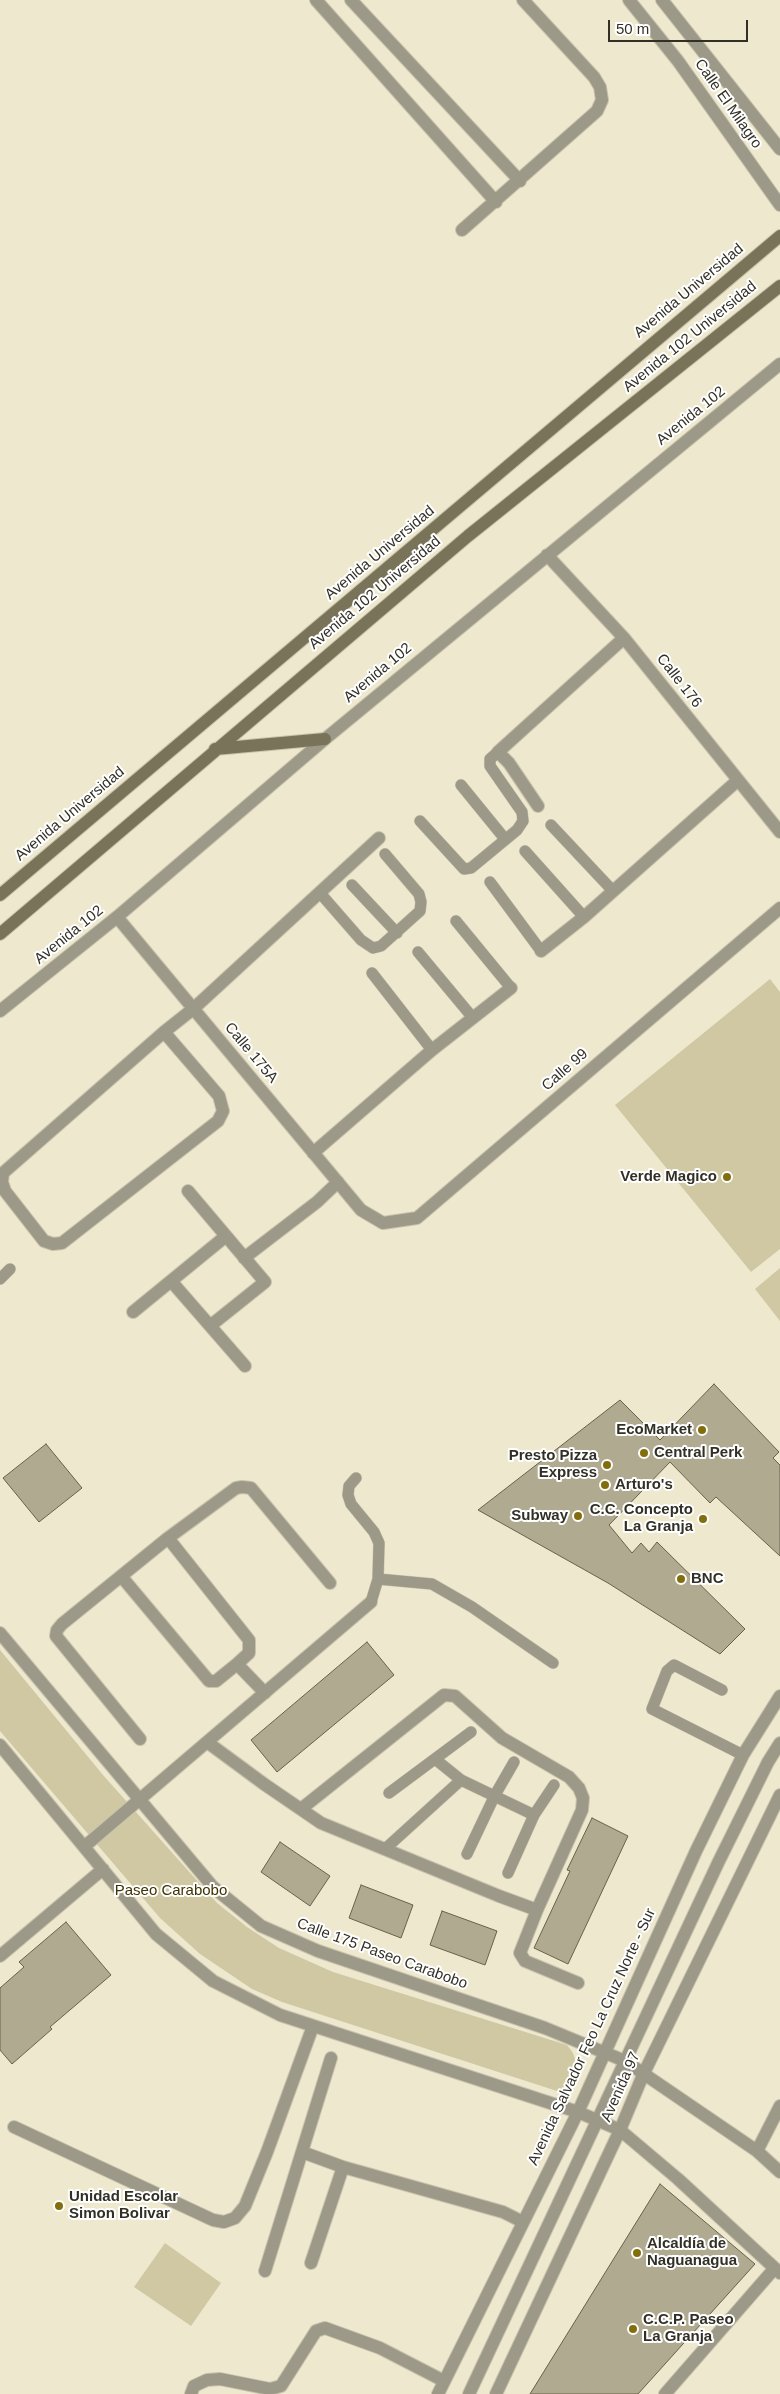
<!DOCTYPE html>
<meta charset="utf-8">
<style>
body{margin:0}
#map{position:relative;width:780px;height:2394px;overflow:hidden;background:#eee8ce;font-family:Helvetica,sans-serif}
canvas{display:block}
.scale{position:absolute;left:608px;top:20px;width:140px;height:22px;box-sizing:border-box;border:2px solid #323026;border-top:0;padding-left:6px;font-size:15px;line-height:18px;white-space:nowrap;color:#323026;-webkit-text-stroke:4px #fff;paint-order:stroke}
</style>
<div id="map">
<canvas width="780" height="2394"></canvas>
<div class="scale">50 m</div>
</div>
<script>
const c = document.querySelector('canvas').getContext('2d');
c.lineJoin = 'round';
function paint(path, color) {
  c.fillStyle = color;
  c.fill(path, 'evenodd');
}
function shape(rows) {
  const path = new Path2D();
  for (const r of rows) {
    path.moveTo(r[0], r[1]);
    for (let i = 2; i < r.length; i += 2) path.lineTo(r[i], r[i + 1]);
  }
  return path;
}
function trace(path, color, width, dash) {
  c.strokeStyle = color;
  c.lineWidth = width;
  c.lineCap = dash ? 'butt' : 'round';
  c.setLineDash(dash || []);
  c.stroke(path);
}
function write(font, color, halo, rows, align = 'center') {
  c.font = font + ' Helvetica,sans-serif';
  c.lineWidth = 4;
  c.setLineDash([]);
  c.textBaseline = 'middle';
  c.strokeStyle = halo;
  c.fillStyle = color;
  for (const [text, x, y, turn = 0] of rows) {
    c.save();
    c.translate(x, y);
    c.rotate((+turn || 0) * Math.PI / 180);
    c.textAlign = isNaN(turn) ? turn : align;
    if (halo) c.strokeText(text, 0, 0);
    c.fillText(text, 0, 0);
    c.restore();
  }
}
paint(shape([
 [770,979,780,992,780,1249,751,1272,615,1105],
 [780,1268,780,1321,755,1289],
 [0,1650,103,1775,217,1903,247,1927,279,1948,333,1972,567,2045,573,2053,576,2062,577,2072,574,2081,560,2092,282,2002,252,1989,200,1954,160,1918,0,1731],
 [165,2243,221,2283,191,2326,134,2287]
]), '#d0c8a3');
const building = shape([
 [714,1384,779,1452,773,1458,780,1465,780,1556,716,1497,710,1503,670,1462,609,1525,632,1553,641,1543,649,1552,657,1542,745,1629,720,1654,608,1583,478,1510,620,1400,660,1440,714,1384],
 [46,1444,82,1488,39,1522,3,1478,46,1444],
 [367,1642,394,1675,277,1772,251,1740,367,1642],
 [592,1818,628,1836,568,1964,534,1948,570,1871,567,1870,592,1818],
 [280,1842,330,1876,310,1906,261,1872,280,1842],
 [361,1885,413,1905,401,1938,349,1918,361,1885],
 [442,1911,497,1931,485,1965,430,1945,442,1911],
 [66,1922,111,1975,50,2027,52,2029,12,2064,0,2050,0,1988,24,1967,19,1962,66,1922],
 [660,2184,755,2264,638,2394,530,2394,660,2184]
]);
paint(building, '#b0aa91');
trace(building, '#68624b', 1);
const lane = shape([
 [461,785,505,839],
 [420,821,464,869,471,868,517,830,523,821,522,812,490,766,490,759,498,752],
 [551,825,613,891],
 [525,851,584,917],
 [490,882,541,951],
 [352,885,397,933],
 [320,893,361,940,373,948,381,946,420,911,421,902,419,894,385,854],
 [456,921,511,988],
 [418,952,473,1018],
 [372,973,432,1050],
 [0,1279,10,1269],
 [356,1478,349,1486,348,1495,351,1504,374,1532,379,1543,378,1579,371,1602],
 [378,1579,432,1584,472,1607,553,1663],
 [722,1690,674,1665,667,1671,652,1709,743,1755],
 [435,1759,461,1780],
 [389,1793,471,1732],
 [385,1849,461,1780,534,1815],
 [467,1854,495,1795,514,1762],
 [508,1873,534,1815,554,1785]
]);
const street = shape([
 [316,0,496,202],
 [351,0,520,181],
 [629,0,678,61,780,205],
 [662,0,780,149],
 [462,230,597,111,602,100,600,87,594,77,523,0],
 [547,555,624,638,780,832],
 [538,806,509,763,498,752,624,638],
 [117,917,361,1210,383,1223,417,1218,780,908],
 [541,951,584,917,737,781],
 [0,1011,117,917,325,739,780,364],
 [164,1032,219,1096,223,1111,218,1121,62,1243,53,1244,44,1241,5,1191,2,1182,3,1173,164,1032,193,1009,379,838],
 [313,1153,432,1050,511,988],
 [188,1191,265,1282,210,1326],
 [244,1258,317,1202,338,1182],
 [171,1281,245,1366],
 [133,1312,226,1236],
 [168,1538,249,1640,249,1653,237,1664,265,1693],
 [121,1576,209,1681,216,1681,237,1664],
 [0,1633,213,1887,261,1926,318,1951,545,2028,625,2061,757,2151,780,2172],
 [140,1739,56,1636,57,1630,62,1624,168,1538,236,1488,242,1487,251,1488,330,1583],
 [207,1742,264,1784,321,1823,499,1896,537,1910],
 [0,1745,156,1934,213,1981,280,2015,578,2112,620,2130,678,2179,780,2273],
 [301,1809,444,1695,455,1696,502,1738,569,1777,579,1788,583,1798,582,1810,537,1910,520,1953,525,1961,578,1983],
 [85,1846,371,1602],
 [0,1956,103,1869],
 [14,2127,213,2220,224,2222,235,2218,245,2206,267,2152,313,2026],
 [757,2151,780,2106],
 [302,2152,343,2167],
 [311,2263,343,2167,503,2212,523,2222],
 [265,2271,331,2058],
 [191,2394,194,2386,207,2380,220,2379,270,2389,281,2386,316,2331,325,2328,380,2348,444,2381],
 [438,2394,578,2112,696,1851,743,1755,780,1696],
 [469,2394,718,1863,768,1762,780,1743],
 [496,2394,620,2130,643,2075,780,1795],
 [665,2394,774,2269]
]);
const secondary = shape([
 [215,749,325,739],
 [0,895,780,236],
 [0,934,468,536,780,286]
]);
trace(lane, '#c8c3ac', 12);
trace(street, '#c8c3ac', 14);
trace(secondary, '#c8c3ac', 14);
trace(lane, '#9d9988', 11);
trace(street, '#9d9988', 12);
trace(secondary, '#79735a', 12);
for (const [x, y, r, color] of [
 [727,1177,5,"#826e0c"],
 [702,1430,5,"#826e0c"],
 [644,1453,5,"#826e0c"],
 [607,1465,5,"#826e0c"],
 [605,1485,5,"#826e0c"],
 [578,1516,5,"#826e0c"],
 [703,1519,5,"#826e0c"],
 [681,1579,5,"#826e0c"],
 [59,2206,5,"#826e0c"],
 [637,2253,5,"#826e0c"],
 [633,2329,5,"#826e0c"]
]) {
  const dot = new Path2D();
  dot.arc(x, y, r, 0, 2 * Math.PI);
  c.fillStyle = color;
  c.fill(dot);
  trace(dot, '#fff', 2);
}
write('15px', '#323026', '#fff', [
 ["Calle El Milagro",728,104,55],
 ["Avenida Universidad",689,291,-40],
 ["Avenida 102 Universidad",690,337,-39],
 ["Avenida 102",691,416,-39],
 ["Avenida Universidad",380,553,-40],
 ["Avenida 102 Universidad",375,593,-40],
 ["Avenida 102",378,673,-40],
 ["Calle 176",679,681,52],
 ["Avenida Universidad",70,814,-40],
 ["Avenida 102",69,935,-39],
 ["Calle 175A",251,1053,50],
 ["Calle 99",565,1070,-41],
 ["Calle 175 Paseo Carabobo",382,1954,20],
 ["Avenida Salvador Feo La Cruz Norte - Sur",592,2037,-65],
 ["Avenida 97",621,2087,-66]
]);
write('bold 15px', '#323026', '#fff', [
 ["Verde Magico",717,1177,"right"],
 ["EcoMarket",692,1430,"right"],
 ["Central Perk",654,1453],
 ["Presto Pizza",597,1456,"right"],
 ["Express",597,1473,"right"],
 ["Arturo's",615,1485],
 ["C.C. Concepto",693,1510,"right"],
 ["La Granja",693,1527,"right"],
 ["Subway",568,1516,"right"],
 ["BNC",691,1579],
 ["Unidad Escolar",69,2197],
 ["Simon Bolivar",69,2214],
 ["Alcaldía de",647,2244],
 ["Naguanagua",647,2261],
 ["C.C.P. Paseo",643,2320],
 ["La Granja",643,2337]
], 'left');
write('15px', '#3e3300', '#fff', [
 ["Paseo Carabobo",171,1891]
]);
</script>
